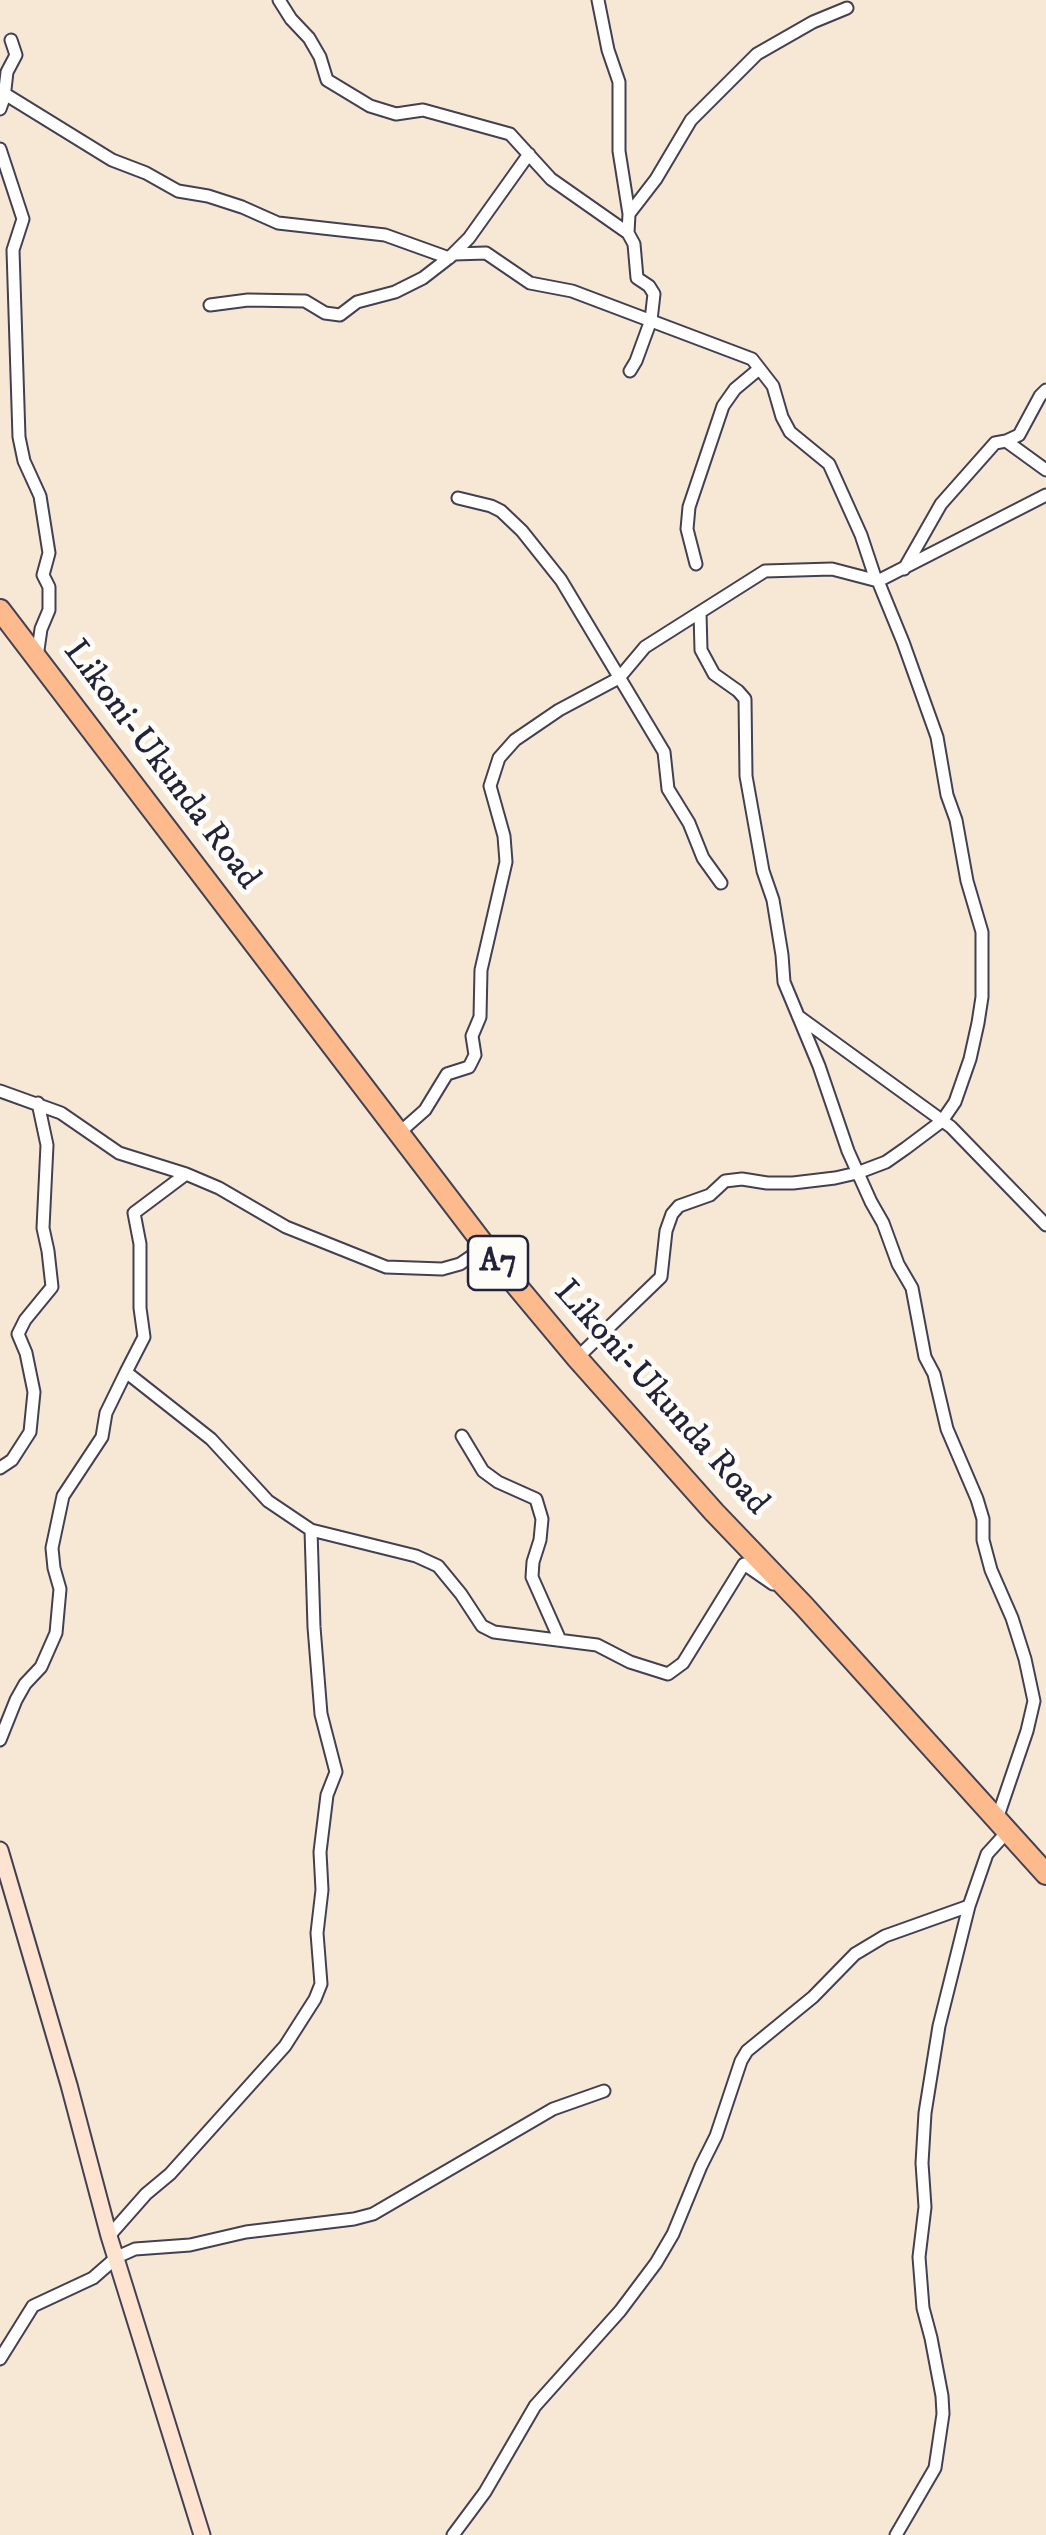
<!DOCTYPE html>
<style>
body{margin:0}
canvas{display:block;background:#f6e8d4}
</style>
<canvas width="1046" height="2535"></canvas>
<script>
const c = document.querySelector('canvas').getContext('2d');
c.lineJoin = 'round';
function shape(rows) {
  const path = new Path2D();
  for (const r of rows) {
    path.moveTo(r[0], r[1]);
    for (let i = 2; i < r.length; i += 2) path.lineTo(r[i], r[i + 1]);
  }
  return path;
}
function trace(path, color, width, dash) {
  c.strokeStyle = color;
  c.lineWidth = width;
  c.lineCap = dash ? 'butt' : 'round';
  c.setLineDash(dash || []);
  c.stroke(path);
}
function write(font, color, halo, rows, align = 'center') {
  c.font = font + ' "IM FELL DW Pica",serif';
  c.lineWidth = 10;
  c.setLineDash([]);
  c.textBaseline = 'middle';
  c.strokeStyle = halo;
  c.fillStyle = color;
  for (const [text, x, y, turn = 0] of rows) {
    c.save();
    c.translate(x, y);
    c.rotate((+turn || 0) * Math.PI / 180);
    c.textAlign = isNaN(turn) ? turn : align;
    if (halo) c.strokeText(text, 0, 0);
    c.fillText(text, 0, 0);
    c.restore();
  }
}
const street = shape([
 [279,0,291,19,309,38,320,57,327,80,370,106,396,114,423,110,510,134,551,179,628,233],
 [598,0,608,50,619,82,619,151,629,214,628,233,634,244,637,278,649,286,654,294,651,320,636,361,630,371],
 [5,94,112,160,146,173,178,191,208,196,242,207,278,223,385,235,449,258,469,238,529,154],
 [0,109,4,98,7,72,16,55,11,40],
 [0,149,23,219,13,250,19,437,24,461,40,496,49,553,43,575,49,587,49,610,41,629,37,657],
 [629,214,656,179,691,120,757,54,813,22,847,8],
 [210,305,248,300,305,301,325,313,340,315,357,302,395,292,423,278,454,254,486,253,530,283,572,291,752,359,773,386,782,417,790,432,829,464,861,535,876,580],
 [1006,441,1046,470],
 [458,498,491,506,501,511,522,531,561,580,664,752,668,789,689,823,703,858,721,883],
 [696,564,687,529,689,507,723,406,735,389,759,369],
 [904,569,941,504,995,443,1006,441,1019,435,1040,396,1046,390],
 [700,613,701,650,714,674,738,691,745,699,746,776,763,871,773,900,782,955,784,982,819,1066,848,1151,871,1202,883,1223,898,1264,912,1288,925,1357,934,1374,947,1429,977,1499,983,1519,983,1540,991,1570,1012,1618,1025,1659,1034,1701,1027,1731,997,1819],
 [798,1016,951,1127,1046,1225],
 [0,1091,61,1113,119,1153,186,1174],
 [399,1133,425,1110,447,1074,469,1067,475,1055,472,1036,480,1017,481,970,506,862,504,836,490,786,499,758,515,740,559,710,619,678,645,647,765,571,832,569,878,581,1046,495],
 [577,1358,661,1277,666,1231,672,1214,679,1206,710,1195,725,1181,742,1179,767,1183,793,1183,835,1178,857,1173,886,1162,906,1148,942,1121,955,1102,970,1059,978,1023,982,997,982,932,967,881,956,820,947,795,937,737,903,642,878,581],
 [462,1436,483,1471,498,1482,536,1499,542,1519,540,1540,533,1562,532,1577,560,1640],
 [0,1468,12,1460,30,1432,34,1392,26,1353,18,1334,25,1320,52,1287,48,1251,43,1228,47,1145,38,1103],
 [311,1530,416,1556,438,1566,461,1594,482,1626,494,1632,597,1645,630,1662,668,1674,683,1663,744,1564,773,1584],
 [0,1740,16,1700,25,1684,41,1667,56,1633,60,1589,54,1568,52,1548,63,1496,102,1437,106,1413,126,1372],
 [109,2236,146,2194,170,2174,285,2046,315,1999,321,1984,317,1933,322,1890,320,1852,327,1795,336,1772,321,1714,314,1627,311,1530,268,1501,211,1439,126,1372,144,1337,140,1308,140,1244,134,1213,186,1174,219,1188,286,1227,386,1267,442,1269,460,1264,485,1247],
 [0,2359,33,2306,93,2278,117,2257,135,2249,190,2245,246,2232,354,2219,373,2214,553,2109,604,2091],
 [453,2535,485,2492,535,2406,620,2311,656,2263,673,2234,701,2166,716,2136,741,2061,747,2051,813,1997,855,1954,885,1936,969,1906],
 [896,2535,935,2468,943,2414,942,2396,931,2338,923,2308,919,2257,925,2207,922,2163,925,2113,939,2026,969,1906,987,1854,1007,1832]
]);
const secondary = shape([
 [0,1850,69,2085,109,2236,202,2535]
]);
const highway = shape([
 [0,610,501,1267,577,1358,714,1512,804,1606,1046,1874]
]);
trace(street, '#424052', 15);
trace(secondary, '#424052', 19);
trace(highway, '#424052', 24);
trace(street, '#fff', 11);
trace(secondary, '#fee3d1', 15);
trace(highway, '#fcba8d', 20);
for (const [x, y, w] of [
 [498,1263,60]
]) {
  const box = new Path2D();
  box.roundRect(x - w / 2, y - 27, w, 54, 8);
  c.fillStyle = '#fdfcf7';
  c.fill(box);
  trace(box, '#22223b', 2.5);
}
write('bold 32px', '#22223b', null, [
 ["A7",498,1263]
]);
write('35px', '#22223b', '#fdfcf7', [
 ["Likoni-Ukunda Road",160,766,53],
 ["Likoni-Ukunda Road",660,1399,48]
]);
</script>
